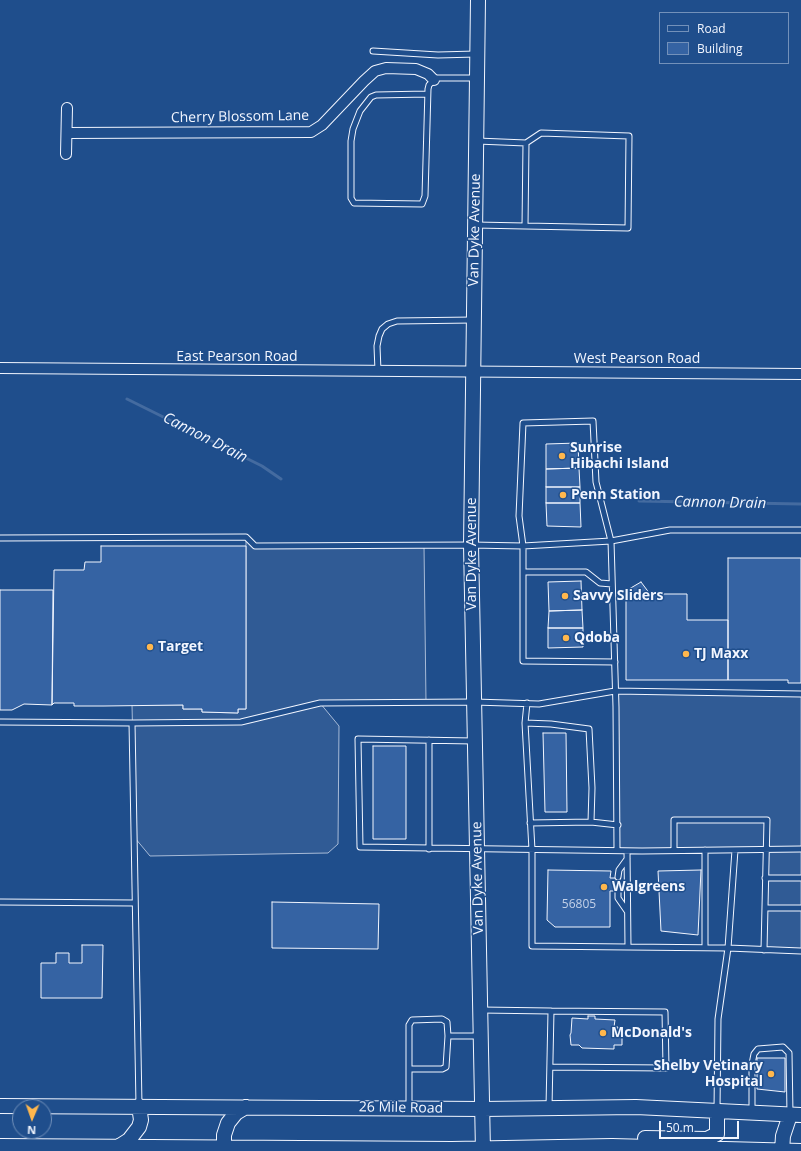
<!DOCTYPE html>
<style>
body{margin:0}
#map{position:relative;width:801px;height:1151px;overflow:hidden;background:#1f4e8c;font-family:"Open Sans",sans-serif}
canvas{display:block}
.legend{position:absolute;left:659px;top:12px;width:130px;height:52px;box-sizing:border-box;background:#1f4e8c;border:1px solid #7391ba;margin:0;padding:5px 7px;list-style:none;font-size:12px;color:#f2f6ff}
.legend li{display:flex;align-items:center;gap:8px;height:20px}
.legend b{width:20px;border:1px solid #7391ba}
.north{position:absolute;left:12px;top:1099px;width:40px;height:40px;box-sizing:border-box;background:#1f4e8c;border:1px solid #7391ba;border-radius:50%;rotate:182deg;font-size:11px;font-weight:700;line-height:16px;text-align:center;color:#f2f6ff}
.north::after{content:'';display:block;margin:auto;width:14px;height:18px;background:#ffb74d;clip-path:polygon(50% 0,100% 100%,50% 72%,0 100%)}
.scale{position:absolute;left:659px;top:1121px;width:80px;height:18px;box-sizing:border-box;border:2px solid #f2f6ff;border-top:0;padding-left:5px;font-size:12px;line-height:14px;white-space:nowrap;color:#f2f6ff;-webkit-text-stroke:3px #1f4e8c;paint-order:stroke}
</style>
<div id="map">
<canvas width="801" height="1151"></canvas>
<ul class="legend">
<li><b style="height:5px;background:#1f4e8c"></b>Road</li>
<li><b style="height:11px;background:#3563a3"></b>Building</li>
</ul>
<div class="north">N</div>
<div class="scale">50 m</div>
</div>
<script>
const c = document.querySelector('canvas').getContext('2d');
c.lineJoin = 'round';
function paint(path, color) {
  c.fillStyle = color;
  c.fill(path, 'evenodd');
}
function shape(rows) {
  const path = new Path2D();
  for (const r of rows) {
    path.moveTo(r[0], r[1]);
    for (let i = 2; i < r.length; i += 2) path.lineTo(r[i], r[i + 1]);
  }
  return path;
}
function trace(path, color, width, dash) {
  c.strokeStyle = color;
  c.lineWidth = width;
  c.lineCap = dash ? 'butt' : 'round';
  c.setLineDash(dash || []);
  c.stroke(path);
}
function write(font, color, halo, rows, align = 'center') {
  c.font = font + ' "Open Sans",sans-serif';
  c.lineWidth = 3;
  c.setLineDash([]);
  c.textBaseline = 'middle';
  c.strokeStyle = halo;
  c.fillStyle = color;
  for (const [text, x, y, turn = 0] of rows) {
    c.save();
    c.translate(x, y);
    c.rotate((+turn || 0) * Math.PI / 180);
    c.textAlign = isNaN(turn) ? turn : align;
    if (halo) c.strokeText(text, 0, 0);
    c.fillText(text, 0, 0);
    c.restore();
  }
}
const built = shape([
 [246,537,255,546,424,546,426,702,320,703,339,726,338,844,328,853,150,856,135,838,132,705,183,705,183,709,202,709,202,712,238,713,238,709,246,709,246,537],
 [615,691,801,695,801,951,764,950,765,849,617,850,615,691]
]);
paint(built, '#305b95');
trace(built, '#a8bbd7', 1);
trace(shape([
 [127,399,262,466,281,479],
 [639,501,801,504]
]), '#446ba0', 3);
const building = shape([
 [578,443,579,468,546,469,546,444,578,443],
 [579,468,580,487,546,487,546,469,579,468],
 [546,487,580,487,580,503,546,503,546,487],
 [546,503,580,503,581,527,547,526,546,503],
 [101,546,246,546,246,709,238,709,238,713,202,712,202,709,183,709,183,705,104,706,74,706,74,703,54,703,52,705,54,570,84,570,85,562,101,562,101,546],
 [728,558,801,558,801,683,788,683,788,680,728,680,728,558],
 [581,581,582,610,549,611,548,582,581,581],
 [641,582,650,594,687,594,687,620,728,620,728,680,626,680,626,594,630,595,629,589,641,582],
 [0,590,53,590,52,705,24,704,12,710,0,710,0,590],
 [582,610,583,628,548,628,549,611,582,610],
 [548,628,583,628,583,647,548,648,548,628],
 [543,733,566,733,567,812,545,812,543,733],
 [373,746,406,746,406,839,373,839,373,746],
 [548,870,611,871,610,878,620,878,620,891,610,891,610,927,555,927,547,920,548,870],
 [701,870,698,935,661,931,658,871,701,870],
 [272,902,379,904,378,949,272,948,272,902],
 [82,945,103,945,102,998,41,998,41,963,56,963,56,953,69,953,69,963,82,963,82,945],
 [588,1016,595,1016,595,1019,615,1020,614,1027,618,1027,618,1031,622,1031,622,1045,614,1045,614,1049,582,1048,579,1045,571,1045,570,1035,571,1033,572,1018,588,1019,588,1016],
 [757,1058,785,1058,785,1092,757,1089,757,1058]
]);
paint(building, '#3563a3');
trace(building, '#f2f6ff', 1);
const lane = shape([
 [373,51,438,55,476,54],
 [427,94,376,95,371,97,360,111,353,129,351,141,351,198,354,203,422,204,425,196,428,89,429,85,436,78,476,78],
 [477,141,526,143,525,226,628,228,629,136,541,133,526,143],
 [476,225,525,226],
 [378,371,377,346,379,336,382,329,388,324,397,321,473,320],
 [0,538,246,537,255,546,471,545,523,546,519,516,523,423,593,421,596,482,611,541,670,530,801,530],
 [523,572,586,572,600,583,612,584],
 [615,662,523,661,523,546,611,541,616,707,617,850],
 [527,703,525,723,532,850,532,946,628,947,627,851],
 [0,722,132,723],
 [525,723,551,724,589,729,592,788,591,822],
 [429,740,429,849],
 [474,741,358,739,360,847,642,851,801,849],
 [530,823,591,822,618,825],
 [674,850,674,820,767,820,764,950],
 [705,850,705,948],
 [618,877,619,870,627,859],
 [765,878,801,878],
 [618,891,618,898,627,911],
 [0,902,135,903],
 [765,908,801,908],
 [628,947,728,948,735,850],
 [481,1010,551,1011,549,1107],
 [550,1067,666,1068,665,1012,551,1011],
 [409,1069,442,1069,446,1067,448,1036],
 [139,1105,132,723,241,722,320,703,474,702,539,704,615,691,801,694],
 [409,1108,409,1025,412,1020,442,1019,447,1022,448,1036,480,1036],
 [717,1110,718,1019,728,948,801,951],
 [752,1111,752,1064,754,1054,758,1049,783,1047,789,1053,790,1114]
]);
const street = shape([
 [67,133,311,132,322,125,364,81,375,71,386,68,416,69,428,74,434,80],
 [66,154,67,108],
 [0,368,801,374]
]);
const secondary = shape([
 [478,0,471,545,483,1151],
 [0,1106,483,1109,636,1107,801,1115],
 [645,1138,707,1139,717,1134,717,1111],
 [0,1146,452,1149,612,1146,801,1151],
 [118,1147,129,1140,139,1127,141,1120,139,1106],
 [224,1148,224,1135,228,1123,236,1113,246,1107],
 [782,1151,783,1136,790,1115]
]);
trace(lane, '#f2f6ff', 7);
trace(street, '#f2f6ff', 12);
trace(secondary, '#f2f6ff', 16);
trace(lane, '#1f4e8c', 5);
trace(street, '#1f4e8c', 10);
trace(secondary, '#1f4e8c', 14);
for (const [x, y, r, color] of [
 [562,456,4,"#ffb74d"],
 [563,495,4,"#ffb74d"],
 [565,596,4,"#ffb74d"],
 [566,638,4,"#ffb74d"],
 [150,647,4,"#ffb74d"],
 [686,654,4,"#ffb74d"],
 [604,887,4,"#ffb74d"],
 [603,1033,4,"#ffb74d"],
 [771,1074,4,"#ffb74d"]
]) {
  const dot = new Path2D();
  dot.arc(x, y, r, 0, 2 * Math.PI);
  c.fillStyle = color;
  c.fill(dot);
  trace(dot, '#1f4e8c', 1.5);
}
write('12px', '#c3d1e8', null, [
 ["56805",579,905]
]);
write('14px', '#f2f6ff', '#1f4e8c', [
 ["Cherry Blossom Lane",240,117,-1],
 ["Van Dyke Avenue",475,230,-89],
 ["East Pearson Road",237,357],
 ["West Pearson Road",637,359],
 ["Van Dyke Avenue",472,554,-90],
 ["Van Dyke Avenue",478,878,-91],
 ["26 Mile Road",401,1108,1]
]);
write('bold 14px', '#f2f6ff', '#1f4e8c', [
 ["Sunrise",570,448],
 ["Hibachi Island",570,464],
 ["Penn Station",571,495],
 ["Savvy Sliders",573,596],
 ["Qdoba",574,638],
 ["Target",158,647],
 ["TJ Maxx",694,654],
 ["Walgreens",612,887],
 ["McDonald's",611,1033],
 ["Shelby Vetinary",763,1066,"right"],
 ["Hospital",763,1082,"right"]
], 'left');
write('italic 15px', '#f2f6ff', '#1f4e8c', [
 ["Cannon Drain",205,438,27],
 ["Cannon Drain",720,503,1]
]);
</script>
